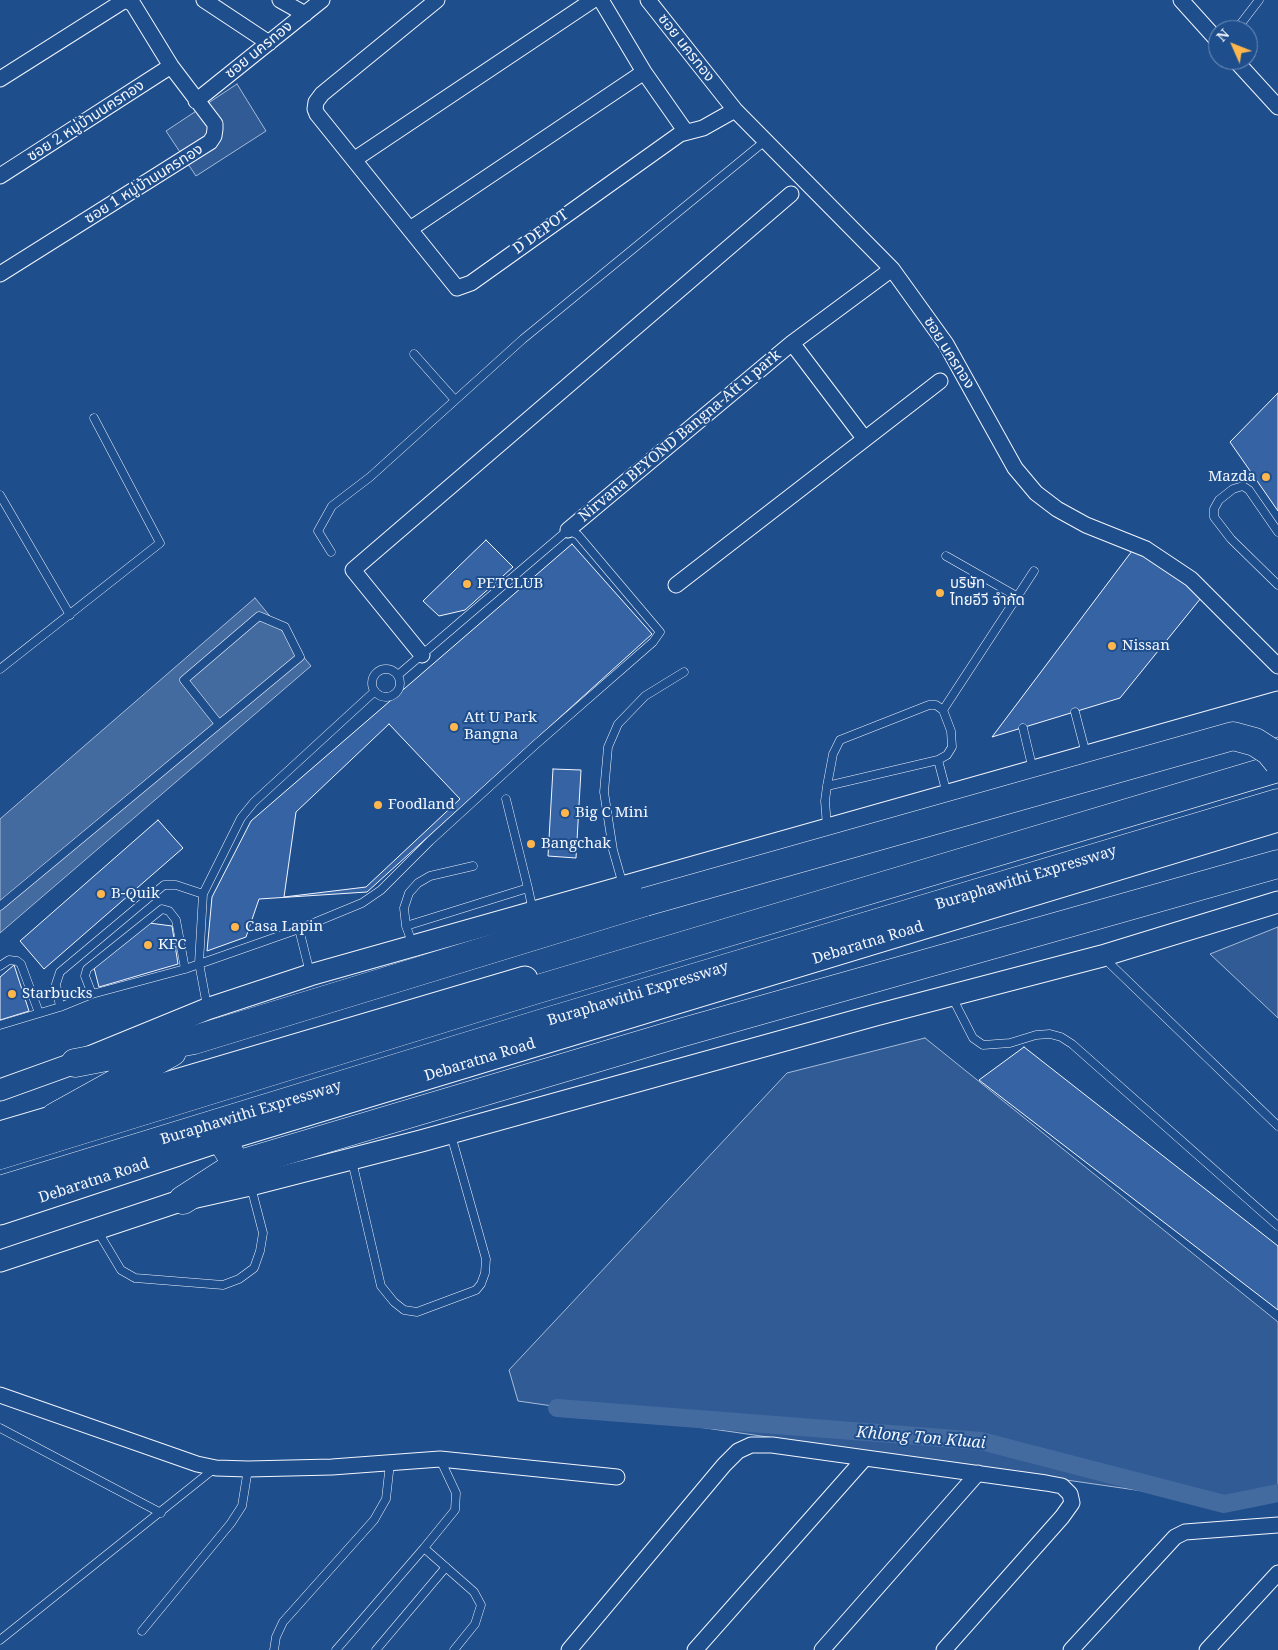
<!DOCTYPE html>
<meta charset="utf-8">
<style>
body{margin:0}
#map{position:relative;width:1278px;height:1650px;overflow:hidden;background:#1f4e8c;font-family:"Noto Serif",serif}
canvas{display:block}
.north{position:absolute;left:1208px;top:20px;width:50px;height:50px;box-sizing:border-box;background:#1f4e8c;border:1px solid #7391ba;border-radius:50%;rotate:314deg;font-size:14px;font-weight:700;line-height:20px;text-align:center;color:#f2f6ff}
.north::after{content:'';display:block;margin:auto;width:18px;height:22px;background:#ffb74d;clip-path:polygon(50% 0,100% 100%,50% 72%,0 100%)}
</style>
<div id="map">
<canvas width="1278" height="1650"></canvas>
<div class="north">N</div>
</div>
<script>
const c = document.querySelector('canvas').getContext('2d');
c.lineJoin = 'round';
function paint(path, color) {
  c.fillStyle = color;
  c.fill(path, 'evenodd');
}
function shape(rows) {
  const path = new Path2D();
  for (const r of rows) {
    if (r.length === 3) {
      path.moveTo(r[0] + r[2], r[1]);
      path.arc(r[0], r[1], r[2], 0, 2 * Math.PI);
      continue;
    }
    path.moveTo(r[0], r[1]);
    for (let i = 2; i < r.length; i += 2) path.lineTo(r[i], r[i + 1]);
  }
  return path;
}
function trace(path, color, width, dash) {
  c.strokeStyle = color;
  c.lineWidth = width;
  c.lineCap = dash ? 'butt' : 'round';
  c.setLineDash(dash || []);
  c.stroke(path);
}
function write(font, color, halo, rows, align = 'center') {
  c.font = font + ' "Noto Serif","Noto Sans Thai",serif';
  c.lineWidth = 4;
  c.setLineDash([]);
  c.textBaseline = 'middle';
  c.strokeStyle = halo;
  c.fillStyle = color;
  for (const [text, x, y, turn = 0] of rows) {
    c.save();
    c.translate(x, y);
    c.rotate((+turn || 0) * Math.PI / 180);
    c.textAlign = isNaN(turn) ? turn : align;
    if (halo) c.strokeText(text, 0, 0);
    c.fillText(text, 0, 0);
    c.restore();
  }
}
const built = shape([
 [237,84,266,131,196,176,166,131,237,84],
 [1278,927,1278,1018,1210,954,1278,927],
 [925,1038,1278,1322,1278,1493,1226,1503,518,1401,509,1370,787,1073,925,1038]
]);
paint(built, '#305b95');
trace(built, '#a8bbd7', 1);
const water = shape([
 [255,598,311,666,0,933,0,819,255,598]
]);
paint(water, '#446ba0');
trace(water, '#a8bbd7', 1);
trace(shape([
 [557,1408,981,1441,1224,1504,1278,1493]
]), '#446ba0', 18);
const building = shape([
 [1278,393,1278,511,1230,442,1278,393],
 [486,540,513,567,465,610,439,616,423,601,486,540],
 [1138,543,1205,593,1120,698,992,737,1138,543],
 [572,544,652,634,367,892,259,899,246,937,207,951,212,897,251,821,572,544],
 [389,724,460,799,366,887,284,897,296,812,389,724],
 [553,769,581,770,576,858,548,856,553,769],
 [158,820,183,848,44,969,20,941,158,820],
 [149,923,172,926,178,964,99,987,94,968,149,923],
 [14,965,29,1011,0,1020,0,977,14,965],
 [1024,1047,1278,1246,1278,1310,979,1080,1024,1047]
]);
paint(building, '#3563a3');
trace(building, '#f2f6ff', 1);
const service = shape([
 [1236,30,1259,0],
 [414,354,455,400],
 [0,495,70,615],
 [1278,532,1249,490,1243,486,1233,489,1219,500,1214,509,1214,517,1231,539,1278,585],
 [331,552,318,531,332,506,370,477,523,339,765,141],
 [946,556,1018,597],
 [0,669,160,543,94,418],
 [386,683,14],
 [943,710,1034,571],
 [1075,712,1086,754],
 [1023,728,1033,770],
 [938,760,947,794],
 [827,786,938,760,947,755,952,747,951,731,943,710,936,705,929,705,840,740,833,754,827,786,825,801,827,826],
 [506,799,528,888],
 [623,885,613,850,604,792,608,747,618,724,645,696,684,672],
 [0,906,300,657,285,627,259,616,184,680,219,724],
 [406,926,528,888,533,911],
 [299,929,310,973],
 [413,945,406,926,404,908,409,893,418,883,430,876,473,866],
 [1105,959,1278,1126],
 [0,966,9,960,17,961,21,964,39,1013],
 [92,994,85,976,87,969,162,909,169,911,176,920,185,969],
 [952,997,973,1038,983,1045,1010,1043,1036,1035,1050,1034,1061,1037,1072,1044,1278,1226],
 [207,1006,199,963,203,894,241,818,254,802,375,691],
 [60,1007,56,984,60,972,164,885,176,885,203,894],
 [0,1025,60,1007,92,994,185,969,299,929,362,903,381,890,430,841,534,746,653,642,660,632,578,535,568,530,398,675],
 [352,1161,381,1286,394,1302,404,1310,417,1312,476,1290,481,1284,485,1273,486,1259,451,1135],
 [97,1230,121,1270,135,1278,223,1285,239,1279,254,1268,260,1251,263,1233,251,1187],
 [0,1428,161,1513],
 [440,1459,456,1493,455,1510,424,1548,474,1592,481,1605,475,1624,454,1650],
 [142,1631,231,1523,242,1506,248,1469],
 [0,1640,215,1468],
 [274,1650,276,1637,283,1622,374,1520,386,1499,390,1463],
 [336,1650,424,1548],
 [376,1650,446,1567]
]);
const minor = shape([
 [204,0,269,43],
 [280,0,305,14],
 [437,0,322,94,316,102,315,109,317,114,457,288,471,283,680,134,703,128,735,110],
 [601,0,644,72],
 [648,0,735,110,892,269,946,344,1015,468,1036,493,1057,509,1086,525,1146,549,1191,579,1278,666],
 [1181,0,1218,41],
 [1235,60,1278,107],
 [0,79,125,0,133,4,171,66,215,124,215,129,214,136,210,142,0,274],
 [196,101,322,0],
 [355,159,593,0],
 [0,176,171,66],
 [410,229,644,72,686,132],
 [792,343,892,269],
 [568,530,792,343,864,438],
 [676,585,940,381],
 [422,655,353,570,791,194],
 [0,1395,197,1464,216,1468,248,1469,332,1467,440,1459,617,1477],
 [569,1650,724,1465,738,1451,751,1445,772,1445,1046,1483,1062,1486,1070,1494,1072,1503,1062,1517,944,1650],
 [695,1650,864,1459],
 [822,1650,978,1473],
 [1071,1650,1175,1537,1185,1532,1278,1525],
 [1207,1650,1278,1573]
]);
const secondary = shape([
 [0,1090,75,1063,207,1009,310,975,1278,702],
 [0,1261,183,1200,250,1185,421,1141,876,1015,1102,956,1278,902]
]);
const trunk = shape([
 [0,1134,525,979],
 [0,1212,221,1139,1278,819]
]);
const motorway = shape([
 [1233,736,1278,722],
 [75,1063,194,1040,645,902],
 [55,1117,172,1052],
 [221,1139,237,1165],
 [0,1155,538,989,1278,768],
 [0,1190,543,1023,1278,803],
 [183,1200,237,1165,680,1033,1278,864]
]);
trace(service, '#f2f6ff', 9);
trace(minor, '#f2f6ff', 17);
trace(secondary, '#f2f6ff', 23);
trace(trunk, '#f2f6ff', 27);
trace(motorway, '#f2f6ff', 29);
trace(service, '#1f4e8c', 8);
trace(minor, '#1f4e8c', 15);
trace(secondary, '#1f4e8c', 21);
trace(trunk, '#1f4e8c', 25);
trace(motorway, '#1f4e8c', 28);
const motorwayBridge = shape([
 [645,902,1233,736,1255,742,1269,751,1278,762]
]);
trace(motorwayBridge, '#f2f6ff', 29, []);
trace(motorwayBridge, '#1f4e8c', 28);
for (const [x, y, r, color] of [
 [1266,477,5,"#ffb74d"],
 [467,584,5,"#ffb74d"],
 [940,593,5,"#ffb74d"],
 [1112,646,5,"#ffb74d"],
 [454,727,5,"#ffb74d"],
 [378,805,5,"#ffb74d"],
 [565,813,5,"#ffb74d"],
 [531,844,5,"#ffb74d"],
 [101,894,5,"#ffb74d"],
 [235,927,5,"#ffb74d"],
 [148,945,5,"#ffb74d"],
 [12,994,5,"#ffb74d"]
]) {
  const dot = new Path2D();
  dot.arc(x, y, r, 0, 2 * Math.PI);
  c.fillStyle = color;
  c.fill(dot);
  trace(dot, '#1f4e8c', 2);
}
write('15px', '#f2f6ff', '#1f4e8c', [
 ["ซอย นครทอง",686,48,52],
 ["ซอย นครทอง",259,50,-39],
 ["ซอย 2 หมู่บ้านนครทอง",86,121,-33],
 ["ซอย 1 หมู่บ้านนครทอง",144,184,-32],
 ["D DEPOT",541,232,-36],
 ["ซอย นครทอง",949,353,58],
 ["Nirvana BEYOND Bangna-Att u park",680,436,-40],
 ["Buraphawithi Expressway",1026,878,-17],
 ["Debaratna Road",868,943,-17],
 ["Buraphawithi Expressway",638,994,-17],
 ["Debaratna Road",480,1060,-17],
 ["Buraphawithi Expressway",251,1113,-17],
 ["Debaratna Road",94,1181,-18]
]);
write('15px', '#f2f6ff', '#1f4e8c', [
 ["Mazda",1256,477,"right"],
 ["PETCLUB",477,584],
 ["บริษัท",950,584],
 ["ไทยอีวี จำกัด",950,601],
 ["Nissan",1122,646],
 ["Att U Park",464,718],
 ["Bangna",464,735],
 ["Foodland",388,805],
 ["Big C Mini",575,813],
 ["Bangchak",541,844],
 ["B-Quik",111,894],
 ["Casa Lapin",245,927],
 ["KFC",158,945],
 ["Starbucks",22,994]
], 'left');
write('italic 16px', '#f2f6ff', '#1f4e8c', [
 ["Khlong Ton Kluai",921,1438,5]
]);
</script>
